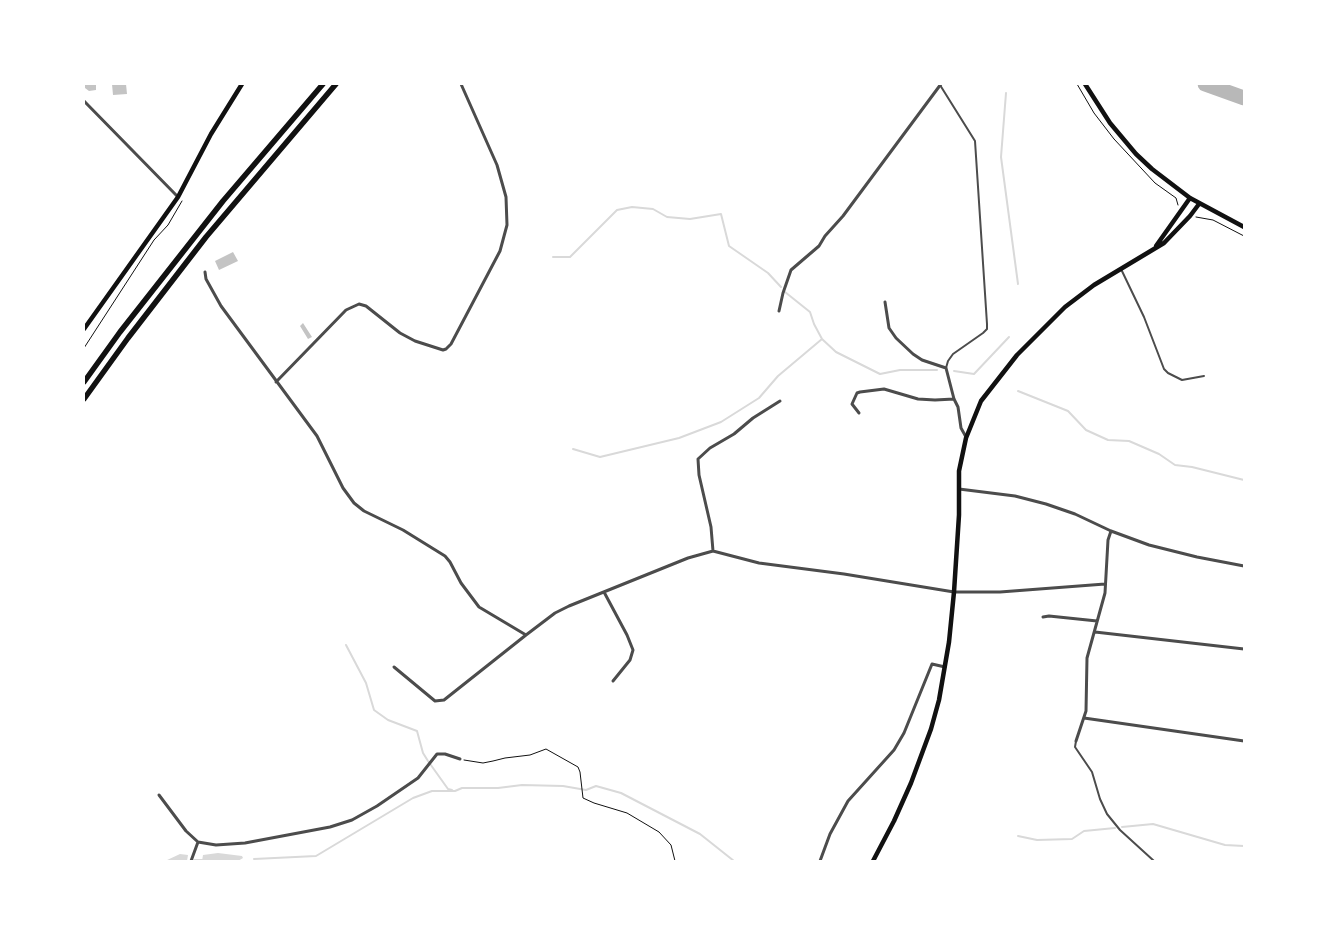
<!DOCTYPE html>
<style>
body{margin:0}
#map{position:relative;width:1328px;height:945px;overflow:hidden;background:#fff;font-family:"PT Sans Narrow",sans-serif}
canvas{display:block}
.frame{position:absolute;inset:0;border:85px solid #fff;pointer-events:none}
</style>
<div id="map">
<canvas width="1328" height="945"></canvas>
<div class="frame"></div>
</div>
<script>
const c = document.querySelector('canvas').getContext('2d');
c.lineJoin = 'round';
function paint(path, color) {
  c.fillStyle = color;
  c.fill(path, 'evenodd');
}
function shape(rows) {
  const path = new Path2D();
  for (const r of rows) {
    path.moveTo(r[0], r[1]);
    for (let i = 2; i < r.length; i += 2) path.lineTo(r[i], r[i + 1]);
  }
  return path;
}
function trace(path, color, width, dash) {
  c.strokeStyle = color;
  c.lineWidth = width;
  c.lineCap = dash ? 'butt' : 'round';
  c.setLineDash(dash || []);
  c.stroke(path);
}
paint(shape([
 [218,853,242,856,243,858,238,861,202,861,203,855],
 [180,854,188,855,187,861,165,861]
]), '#d9d9d9');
trace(shape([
 [1006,93,1001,157,1018,284],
 [553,257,570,257,617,210,632,207,653,209,667,217,690,219,721,214,729,246,768,273,781,287],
 [785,292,810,312,814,324,822,339,836,352,880,374,900,370,937,370],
 [954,371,974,374,1009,337],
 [1018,391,1068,411,1086,430,1108,440,1129,441,1159,454,1175,465,1192,467,1244,480],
 [573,449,600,457,679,438,721,422,759,398,778,376,822,339],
 [346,645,366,683,374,710,388,720,417,731,423,753,428,761,448,789,452,790],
 [1122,827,1153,824,1225,845,1244,846],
 [1018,836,1037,840,1072,839,1084,831,1115,828],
 [254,859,316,856,413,798,432,791,455,791,462,788,498,788,522,785,563,786,586,790,596,786,621,793,700,834,734,861],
 [194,860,202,860]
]), '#d9d9d9', 2);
trace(shape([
 [1205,84,1244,98]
]), '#b8b8b8', 15);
paint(shape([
 [85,84,96,84,96,90,89,91,85,88],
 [112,84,126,84,127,94,113,95],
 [233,252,238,261,219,270,215,261],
 [303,323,312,337,308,339,300,326]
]), '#c4c4c4');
trace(shape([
 [1077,84,1094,113,1114,139,1155,183,1176,198,1178,205],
 [1196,217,1213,220,1244,236],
 [84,348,154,240,168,225,182,201],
 [464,760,483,763,493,761,505,758,530,755,546,749,578,767,580,772,583,798,594,803,627,813,659,832,671,845,675,861]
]), '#111', 1);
trace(shape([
 [940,85,975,141,987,324,987,329,983,333,953,354,948,361,946,368],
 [1121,269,1144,317,1164,369,1168,373,1182,380,1204,376],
 [1076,741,1075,747,1092,772,1100,799,1107,814,1120,830,1154,861]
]), '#4c4c4c', 2);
trace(shape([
 [84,101,178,197],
 [205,272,206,279,221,306,317,436,343,488,354,503,364,511,403,530,445,556,450,562,461,583,479,607,526,635,555,613,569,606,688,558,713,551,759,563,844,574,954,592,1000,592,1105,584],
 [885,302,889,328,896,338,913,354,922,360,946,368,954,399,958,407,961,428,966,437],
 [779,311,783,293,791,270,819,246,825,236,843,216,941,84],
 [276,382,346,310,359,304,366,306,400,333,415,341,443,350,446,349,451,344,500,251,507,225,506,197,497,165,461,84],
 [859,413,852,404,857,393,860,392,884,389,918,399,935,400,954,399],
 [959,489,1015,496,1046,504,1075,514,1111,531,1149,545,1197,557,1244,566],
 [713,551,711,527,699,475,698,459,710,448,734,434,753,418,780,401],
 [604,592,627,635,633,650,630,660,613,681],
 [1043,617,1049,616,1097,621],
 [1095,632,1244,649],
 [394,667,435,701,444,700,526,635],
 [1084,718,1244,741],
 [1076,741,1086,711,1087,658,1105,593,1108,540,1111,531],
 [159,795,186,831,198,842],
 [191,861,198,842,216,845,245,843,330,827,352,820,377,806,418,778,437,754,445,754,460,759],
 [820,861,830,834,848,801,894,750,904,733,932,664,945,667]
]), '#4c4c4c', 3);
trace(shape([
 [1085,84,1110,123,1136,154,1152,169,1190,198,1244,227],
 [1156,246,1190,198],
 [84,329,178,197,211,134,242,84],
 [873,861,894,821,911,783,931,729,939,700,949,642,954,592,959,515,959,471,966,438,981,401,1017,355,1065,307,1094,285,1164,243,1190,216,1199,204]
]), '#111', 4.5);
trace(shape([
 [84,382,120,332,223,201,323,84],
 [84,399,128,338,206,237,336,84]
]), '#111', 5.5);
</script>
